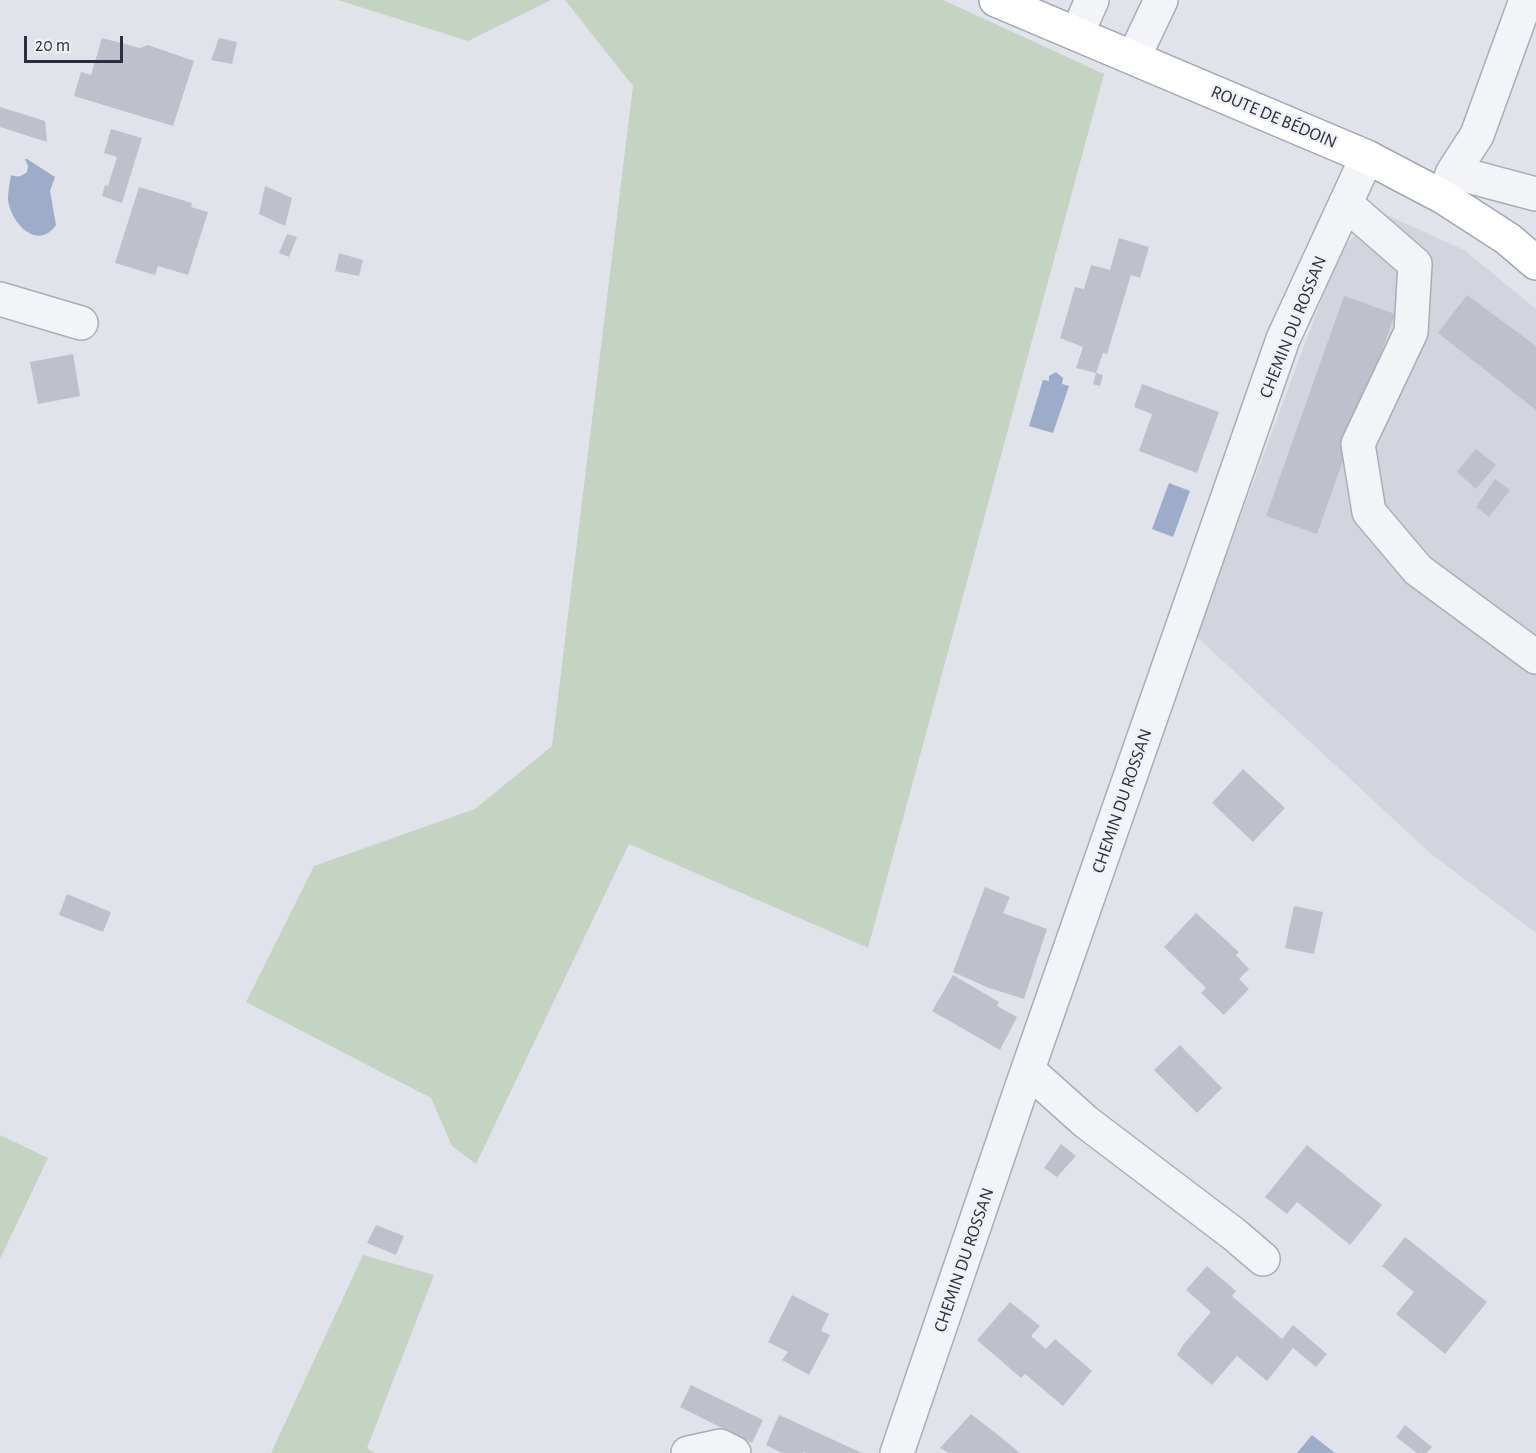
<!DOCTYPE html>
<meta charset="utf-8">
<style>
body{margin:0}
#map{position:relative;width:1536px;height:1453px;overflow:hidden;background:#e0e3e9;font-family:"Alegreya Sans",sans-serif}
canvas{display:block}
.scale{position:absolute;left:24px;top:36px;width:99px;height:27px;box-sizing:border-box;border:3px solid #292f40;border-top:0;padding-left:8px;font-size:18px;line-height:21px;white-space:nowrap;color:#292f40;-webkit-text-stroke:4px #f0f2f7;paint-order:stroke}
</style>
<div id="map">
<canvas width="1536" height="1453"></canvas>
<div class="scale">20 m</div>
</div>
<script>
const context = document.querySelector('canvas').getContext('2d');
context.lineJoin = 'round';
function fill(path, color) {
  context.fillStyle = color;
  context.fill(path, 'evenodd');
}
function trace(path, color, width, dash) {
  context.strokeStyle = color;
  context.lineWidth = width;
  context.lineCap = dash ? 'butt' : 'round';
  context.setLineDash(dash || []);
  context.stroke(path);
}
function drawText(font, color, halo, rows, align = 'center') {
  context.font = font + ' "Alegreya Sans",sans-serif';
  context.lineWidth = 5;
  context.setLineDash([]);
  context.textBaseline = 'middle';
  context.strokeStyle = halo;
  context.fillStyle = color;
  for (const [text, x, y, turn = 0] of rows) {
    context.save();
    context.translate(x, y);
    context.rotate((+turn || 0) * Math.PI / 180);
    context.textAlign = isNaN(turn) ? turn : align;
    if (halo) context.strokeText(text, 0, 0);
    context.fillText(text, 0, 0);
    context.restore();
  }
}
const built = new Path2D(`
 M1374,209L1464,250L1536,309V933L1430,853L1196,636L1337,258Z`);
const green = new Path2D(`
 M338,0H551L468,41Z
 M565,0H943L1104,74L868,948L629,844L476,1164L452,1146L431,1098L246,1002L314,866L475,809L552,746L633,86Z
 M0,1135L48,1158L0,1259Z
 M363,1255L434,1275L367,1448L375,1453H271Z`);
const water = new Path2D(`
 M25,159H27L55,177L50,191L56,225C37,252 10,222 8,199C8,191 10,182 11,175C18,178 22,176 27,172L28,166Z
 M1056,372L1063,378L1062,384L1069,386L1053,433L1029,426L1043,380L1049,381V376Z
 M1169,483L1190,491L1173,537L1152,529Z
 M1312,1435L1335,1453H1297Z`);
const building = new Path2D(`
 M102,38L140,48L148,45L194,61L173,126L74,96L81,72L91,75Z
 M219,38L237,42L232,64L211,60Z
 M0,107L45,121L47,142L0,127Z
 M111,129L142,138L122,203L102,196L105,185L108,186L117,157L104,153Z
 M265,186L292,198L285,226L259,214Z
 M139,187L192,203L191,207L208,212L188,275L158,266L155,275L115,263Z
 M287,234L297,237L289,257L279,253Z
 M1119,238L1149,247L1140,278L1131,275L1107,354L1103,353L1096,373L1076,368L1083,347L1060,338L1075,287L1084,289L1091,265L1110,270Z
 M339,253L363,260L359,276L335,271Z
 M1467,295L1536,346V410L1438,333Z
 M1344,296L1395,314L1317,534L1266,516Z
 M73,354L80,396L38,404L30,362Z
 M1096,373L1103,375L1100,386L1093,384Z
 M1142,384L1219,412L1197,473L1139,451L1152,414L1134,407Z
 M1476,449L1496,465L1476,489L1457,472Z
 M1495,479L1510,490L1489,517L1476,507Z
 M1243,769L1285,808L1253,842L1212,803Z
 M985,887L1010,897L1003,913L1047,929L1024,999L989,988L953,972Z
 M67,894L111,912L103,932L59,915Z
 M1294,906L1323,912L1314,954L1285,948Z
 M1196,913L1239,952L1236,955L1249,969L1239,979L1249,989L1224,1015L1201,993L1206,988L1164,947Z
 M953,975L999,1002L997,1006L1017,1017L1000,1050L932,1011Z
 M1180,1045L1222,1088L1197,1113L1154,1070Z
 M1061,1144L1076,1156L1057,1177L1044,1168Z
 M1307,1145L1382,1205L1350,1245L1297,1202L1287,1214L1265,1197Z
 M376,1225L404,1236L396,1255L367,1243Z
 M1405,1237L1487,1302L1445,1354L1396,1314L1414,1292L1382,1266Z
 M1207,1266L1236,1291L1232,1296L1282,1339L1293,1325L1327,1354L1316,1367L1293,1348L1267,1381L1237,1356L1212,1385L1177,1355L1183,1345L1211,1312L1186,1290Z
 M792,1295L829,1314L821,1331L830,1335L809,1375L782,1360L788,1352L768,1342Z
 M1010,1302L1040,1326L1031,1336L1046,1349L1055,1339L1092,1371L1063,1406L1025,1374L1021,1378L977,1340Z
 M691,1385L763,1420L752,1443L680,1407Z
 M971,1414L998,1435L1020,1453H949L940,1448Z
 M779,1415L786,1418L862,1453H807L804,1452L803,1453H782L766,1445Z
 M1405,1425L1432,1447L1426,1453H1417L1396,1437Z`);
const minor = new Path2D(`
 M1077,34L1092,0
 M1134,57L1161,0
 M1453,172L1477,135L1526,0
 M1445,192L1453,172L1536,194
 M1346,204L1415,264L1411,332L1358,444L1369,512L1418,570L1536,657
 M0,299L81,323
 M1028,1070L1086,1122L1235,1235L1263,1259
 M688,1453L720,1446L734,1453
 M897,1453L1020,1092L1283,339L1367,157`);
const major = new Path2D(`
 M996,0L1367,157L1443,197L1508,239L1536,263`);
const streetNames = [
 ["ROUTE DE BÉDOIN",1274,117,23],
 ["CHEMIN DU ROSSAN",1293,327,-68],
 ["CHEMIN DU ROSSAN",1122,801,-71],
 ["CHEMIN DU ROSSAN",964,1260,-71]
];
fill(built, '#d2d5de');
fill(green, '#c4d3c2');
fill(water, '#9cacc9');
fill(building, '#bec1cc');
trace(minor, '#a9adb6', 36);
trace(major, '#a0a6b5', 36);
trace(minor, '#f3f4f7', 33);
trace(major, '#fff', 33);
drawText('18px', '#292f40', '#f0f2f7', streetNames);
</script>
